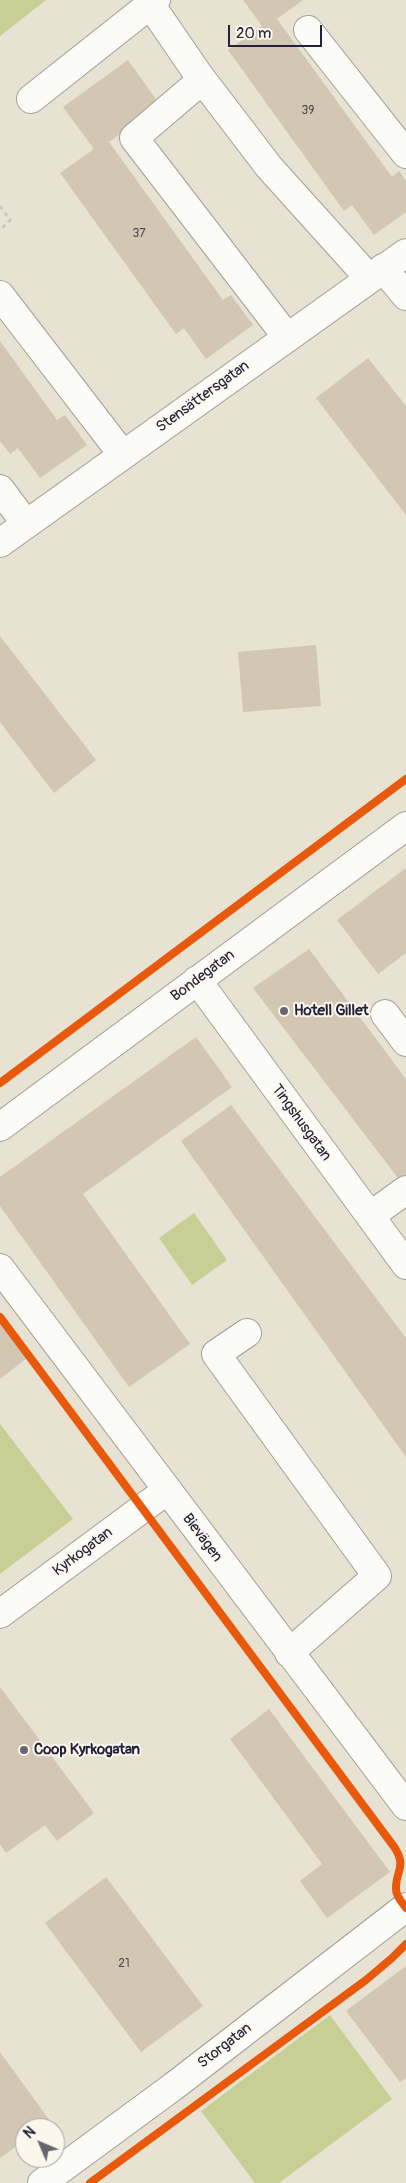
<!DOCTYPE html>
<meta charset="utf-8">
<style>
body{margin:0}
#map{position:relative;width:406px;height:2183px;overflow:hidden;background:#e7e2d2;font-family:Pangolin,sans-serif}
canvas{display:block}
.north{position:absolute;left:15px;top:2118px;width:50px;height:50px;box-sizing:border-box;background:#fbf7ec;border:1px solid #a4a2a5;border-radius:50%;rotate:315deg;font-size:14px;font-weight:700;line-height:20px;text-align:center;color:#22223b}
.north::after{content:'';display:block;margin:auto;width:18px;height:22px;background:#676570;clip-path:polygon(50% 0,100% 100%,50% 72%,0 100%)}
.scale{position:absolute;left:228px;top:25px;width:94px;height:22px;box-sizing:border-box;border:2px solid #22223b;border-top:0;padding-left:6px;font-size:15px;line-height:18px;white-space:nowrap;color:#22223b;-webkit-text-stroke:4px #fbf7ec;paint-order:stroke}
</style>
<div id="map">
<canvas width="406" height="2183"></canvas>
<div class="north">N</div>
<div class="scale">20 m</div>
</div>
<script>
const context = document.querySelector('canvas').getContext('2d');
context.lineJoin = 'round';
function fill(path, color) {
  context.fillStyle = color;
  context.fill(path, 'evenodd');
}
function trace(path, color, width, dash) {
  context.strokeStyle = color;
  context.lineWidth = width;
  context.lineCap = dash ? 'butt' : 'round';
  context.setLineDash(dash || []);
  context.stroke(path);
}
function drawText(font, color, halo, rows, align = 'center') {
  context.font = font + ' Pangolin,sans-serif';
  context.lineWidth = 4;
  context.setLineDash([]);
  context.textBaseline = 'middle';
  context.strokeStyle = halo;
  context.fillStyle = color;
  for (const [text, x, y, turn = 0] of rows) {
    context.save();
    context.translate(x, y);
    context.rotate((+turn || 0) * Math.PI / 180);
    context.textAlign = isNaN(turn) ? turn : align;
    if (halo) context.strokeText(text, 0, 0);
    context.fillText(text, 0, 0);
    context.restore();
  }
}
const green = new Path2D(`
 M0,0H46L0,36Z
 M194,1213L227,1260L192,1285L159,1238Z
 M0,1424L73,1519L0,1574Z
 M330,2015L392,2099L279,2183H255L201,2111Z`);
const building = new Path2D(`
 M243,0H303L277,19L392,177L399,171L406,181V212L374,235L352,205L344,211L228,50L262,26Z
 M128,60L160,105L109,142L223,300L231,295L253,325L206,359L184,328L176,334L60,173L94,149L63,107Z
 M0,341L57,420L65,415L87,445L40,478L18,448L10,454L0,441Z
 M368,358L406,406V515L316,398Z
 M0,636L96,760L54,793L0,722Z
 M316,645L321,706L243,712L238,652Z
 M406,868V953L378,974L337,920Z
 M309,949L406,1079V1178L401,1182L253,988Z
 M196,1037L232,1087L83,1194L190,1344L129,1387L0,1206V1177Z
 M231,1105L406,1338V1457L181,1141Z
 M0,1323L27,1358L0,1379Z
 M0,1687L94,1813L57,1841L45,1825L6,1853L0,1844Z
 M269,1709L390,1872L327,1918L300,1881L322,1864L230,1739Z
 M106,1877L203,2006L141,2052L45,1923Z
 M406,1966V2078L400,2082L346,2011Z
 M0,2052L50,2121L41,2128H25V2140L0,2158Z`);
const path = new Path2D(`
 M0,206L10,220L0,230`);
const minor = new Path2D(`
 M150,4L198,74L269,167L369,278
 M308,30L406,154
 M202,80L134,138L287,337
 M31,99L156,0
 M383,268L406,296
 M0,295L123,455
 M0,489L26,524
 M0,543L406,253
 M197,980L406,1265
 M385,1014L406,1042
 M0,1127L406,826
 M370,1216L406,1190
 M0,1268L406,1806
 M247,1333L216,1354L377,1576L289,1653
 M0,1614L166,1491
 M42,2183L174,2086L406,1907`);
const cycleway = new Path2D(`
 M0,1083L406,779
 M0,1317L395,1848C406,1867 397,1869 396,1886C395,1895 401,1901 406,1908
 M90,2183L366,1980L392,1958L406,1944`);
const markers = [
 [284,1011,5,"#676570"],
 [24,1750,5,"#676570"]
];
const numberNames = [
 ["39",308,111],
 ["37",139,234],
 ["21",124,1964]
];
const streetNames = [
 ["Stensättersgatan",203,397,-36],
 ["Bondegatan",203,976,-37],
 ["Tingshusgatan",301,1123,54],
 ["Bievägen",202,1538,53],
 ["Kyrkogatan",83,1552,-37],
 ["Storgatan",225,2046,-38]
];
const poiNames = [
 ["Hotell Gillet",294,1011],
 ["Coop Kyrkogatan",34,1750]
];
fill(green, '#c8cf95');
fill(building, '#d3c6b3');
trace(minor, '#a29f99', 30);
trace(path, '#c8c8c6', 3, [4, 4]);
trace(minor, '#fbfbf8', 28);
trace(cycleway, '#e8590c', 8);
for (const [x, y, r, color] of markers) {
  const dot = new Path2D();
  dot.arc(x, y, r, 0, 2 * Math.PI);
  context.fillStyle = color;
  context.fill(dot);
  trace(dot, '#fbf7ec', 2);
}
drawText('12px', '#4e4b59', null, numberNames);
drawText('15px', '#22223b', '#fbf7ec', streetNames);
drawText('bold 15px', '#22223b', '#fbf7ec', poiNames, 'left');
</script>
